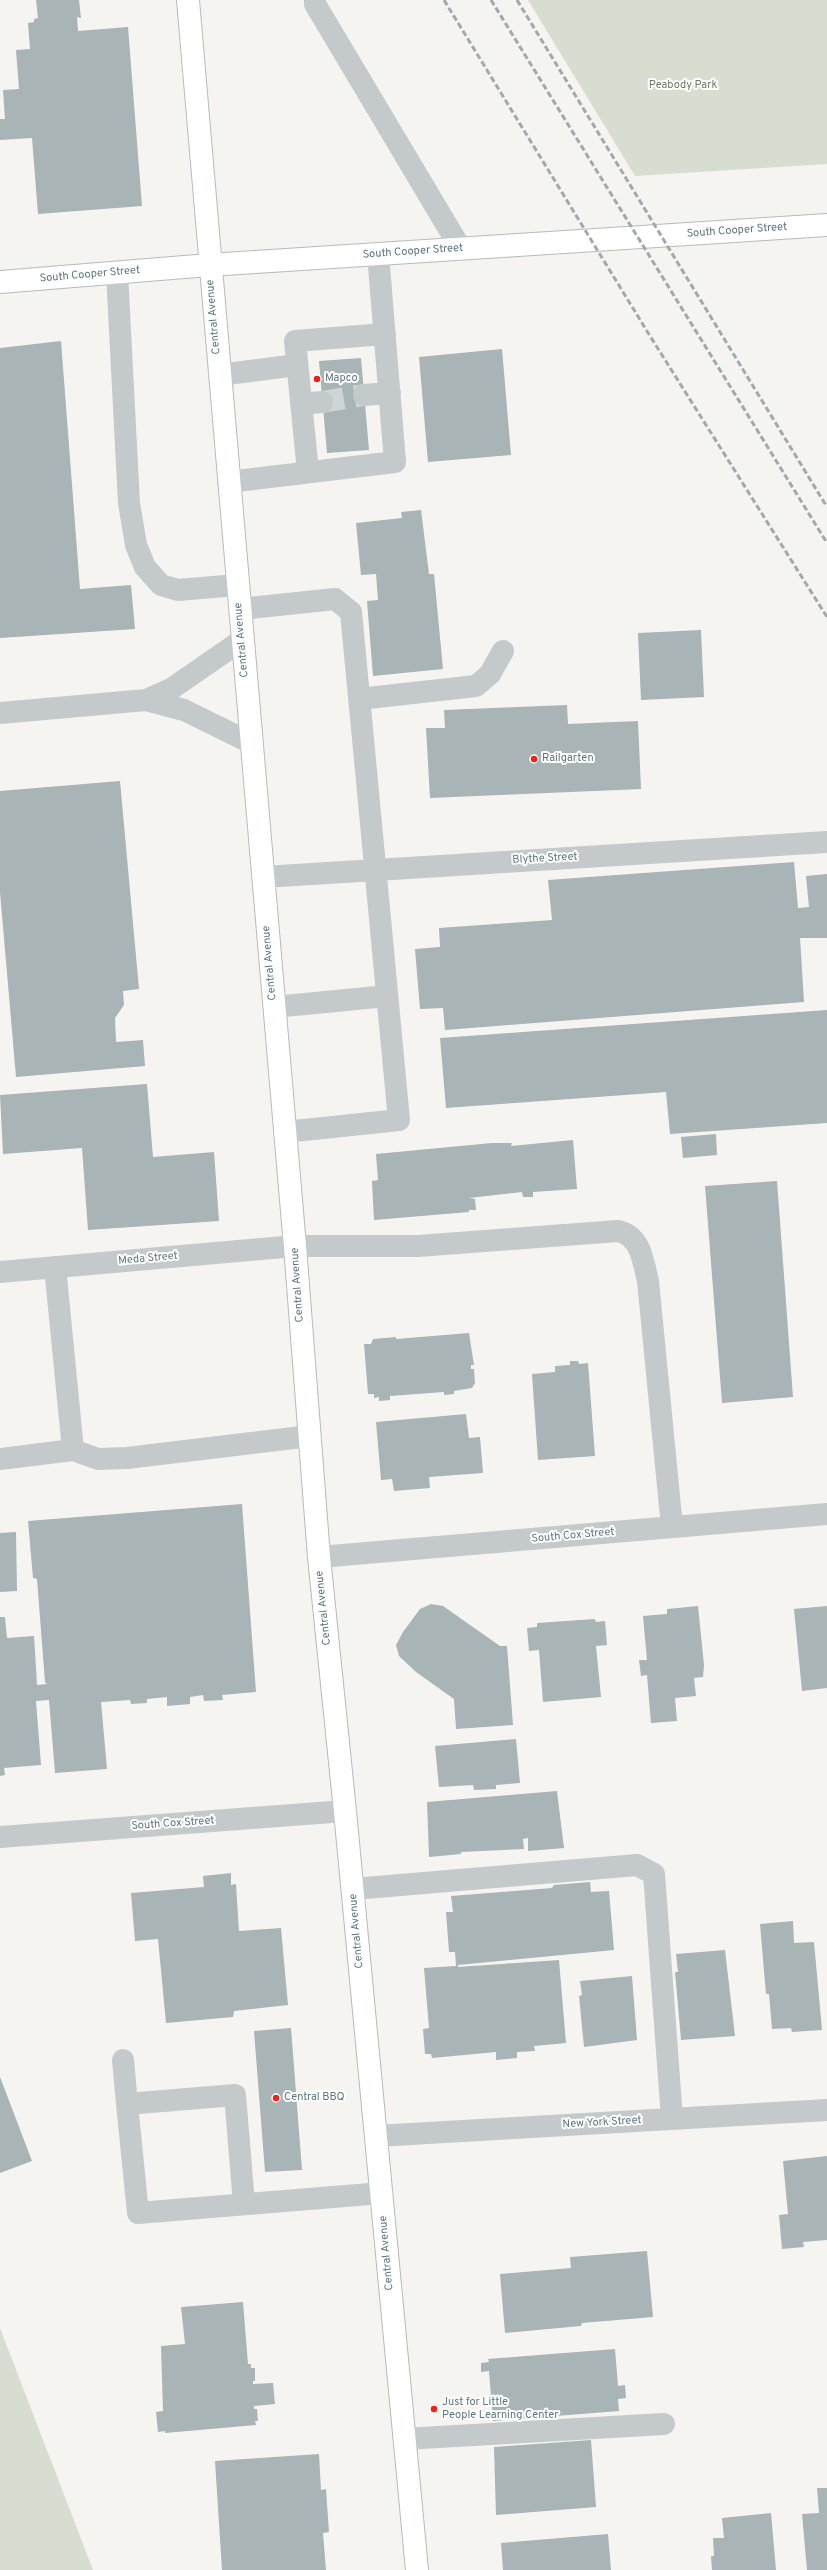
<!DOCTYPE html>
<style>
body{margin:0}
canvas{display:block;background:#f5f4f1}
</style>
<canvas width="827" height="2570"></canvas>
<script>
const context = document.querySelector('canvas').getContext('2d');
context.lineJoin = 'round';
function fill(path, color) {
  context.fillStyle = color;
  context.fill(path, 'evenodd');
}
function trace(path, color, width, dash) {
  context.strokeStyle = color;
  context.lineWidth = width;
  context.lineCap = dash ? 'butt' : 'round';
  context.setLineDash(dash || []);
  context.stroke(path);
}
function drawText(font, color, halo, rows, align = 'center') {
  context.font = font + ' Overpass,sans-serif';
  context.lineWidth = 4;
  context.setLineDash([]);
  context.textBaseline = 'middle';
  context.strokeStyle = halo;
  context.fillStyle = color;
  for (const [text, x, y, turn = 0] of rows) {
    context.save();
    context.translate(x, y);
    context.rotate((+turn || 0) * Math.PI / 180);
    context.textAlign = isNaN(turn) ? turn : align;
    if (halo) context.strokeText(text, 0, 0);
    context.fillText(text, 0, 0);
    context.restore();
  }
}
const green = new Path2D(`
 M528,0H827V164L635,176Z
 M0,2328L93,2570H0Z`);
const building = new Path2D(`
 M36,0H79L81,18L77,17L78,31L128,27L142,206L38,214L32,138L0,140V119H5L3,90L19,89L16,50L30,49L28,23L34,22V19L38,18Z
 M61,341L80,589L131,585L135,629L0,638V348Z
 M502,349L511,455L428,462L419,357Z
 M361,358L369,450L327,453L319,361Z
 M421,510L429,574H434L443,669L373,676L367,601L378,600L376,574L361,575L356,523L402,518L401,512Z
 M701,630L704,697L641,700L638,633Z
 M567,705L568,724L638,721L641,789L430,798L426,728H445L444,710Z
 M120,781L139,989L123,991L124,1005L115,1018L116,1042L143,1040L145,1066L16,1077L0,892V791Z
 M794,862L798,908L809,907L806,876L827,874V938H800L804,1002L445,1030L443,1008L420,1009L415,949L440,947L439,928L552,920L548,880Z
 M827,1010V1123L670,1134L666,1092L446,1108L440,1038Z
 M147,1084L153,1157L214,1152L219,1221L88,1230L82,1148L3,1154L0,1095Z
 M716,1134L717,1155L683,1158L681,1137Z
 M573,1140L577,1189L533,1192V1197H523L522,1192L469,1198L475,1199L476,1210H469V1212L374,1220L372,1181L378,1180L376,1154L492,1143H512L511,1146Z
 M777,1181L793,1397L722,1403L705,1186Z
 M469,1333L474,1365H471V1369H474L475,1383L472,1388L454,1391V1394L444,1395V1392L390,1396V1400L379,1401V1397L374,1398V1394H368L364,1344H371L373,1339L396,1337V1339Z
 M570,1361H578L579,1364L588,1363L595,1456L538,1460L532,1374L555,1372V1366L570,1365Z
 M466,1414L469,1438L480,1437L483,1473L429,1477L430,1488L394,1491L392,1479L381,1480L376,1422Z
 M242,1504L256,1692L222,1695L223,1700L204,1701L203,1695L190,1697V1704L167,1706V1697L147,1699V1703L131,1704L130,1700L101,1702L107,1769L55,1773L49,1700L36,1701L41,1765L4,1768L5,1775L0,1776V1617H5L7,1638L34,1636L37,1685L47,1684L45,1682L37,1579L33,1578L28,1521Z
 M16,1532L17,1591L0,1592V1533Z
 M431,1604L443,1606L500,1646H507L513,1725L456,1729L454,1699L416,1672L399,1656L396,1645L403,1632L420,1609Z
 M698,1606L704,1665L703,1677L694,1678L696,1696L675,1698L677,1721L651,1723L647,1675L641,1676L639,1660H647L643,1616L667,1614V1609Z
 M827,1606V1688L802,1691L794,1609Z
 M595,1619L596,1622L605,1621L607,1645L596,1646L601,1697L543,1702L539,1650L529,1651L527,1628L537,1627V1623Z
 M516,1739L520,1783L496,1785V1789L474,1790L473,1785L439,1787L435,1746Z
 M557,1791L564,1848L528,1851V1838L523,1839L524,1849L461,1852V1854L429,1857L427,1802Z
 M231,1873V1885L236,1884L239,1931L281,1928L288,2005L234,2011L233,2017L166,2023L158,1939L135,1941L131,1893L204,1887L203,1876Z
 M590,1882L591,1892L609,1891L614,1950L458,1965V1967L559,1960L566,2043L534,2046L535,2051L517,2052V2058L496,2060V2052L432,2058L431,2054H425L423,2029L429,2028L424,1968L456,1966L455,1952H449L446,1912H453L451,1896L552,1888L554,1885Z
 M793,1921L794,1943L814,1942L822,2030L792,2032L791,2028L772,2029L769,1994H766L760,1924Z
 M725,1950L735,2036L681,2040L675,1972H678L676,1954Z
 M632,1976L637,2040L584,2047L579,1996L582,1995L580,1981Z
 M291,2028L302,2170L265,2172L254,2031Z
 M0,2077L32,2161L0,2173Z
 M827,2156V2240L803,2242L804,2247L782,2249L779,2215L788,2214L783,2161Z
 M647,2251L653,2317L582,2323L581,2326L505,2333L500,2274L571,2268L570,2257Z
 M243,2302L248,2364H251V2368H255V2381H253V2384L273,2383L275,2404L254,2406V2409H257L258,2421H255L256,2425L165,2433V2431L158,2432L156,2412L163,2411L161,2346L185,2344L181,2307Z
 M615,2349L618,2386L625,2385L626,2398L618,2399L619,2411L493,2421L489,2371L481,2372V2363L489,2362L488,2359Z
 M591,2440L596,2507L496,2515L494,2447Z
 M319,2454L321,2490L326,2489L329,2532L323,2533L326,2570H222L215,2461Z
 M817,2488H827V2570H807L802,2514L819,2513Z
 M771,2513L776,2570H712L711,2556H714L713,2538H724L722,2518Z
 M608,2534L611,2570H503L501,2543Z`);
const minorTunnel = new Path2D(`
 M322,402L364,395`);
const minor = new Path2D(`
 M315,0V4L461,249
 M117,273L129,503L136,545L145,567L161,585L178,590L237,585
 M219,375L297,365
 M364,395L390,393
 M301,404L322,402
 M308,472L295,341L385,334
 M228,482L395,462L378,254
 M240,609L335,599L351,612L399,1120L285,1132
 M359,699L476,686L490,674L503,651
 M146,700L184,710L251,743
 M0,713L146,700L171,689L242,640
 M263,877L827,842
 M274,1007L387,996
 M0,1272L295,1246H418L618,1231C641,1236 643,1261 648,1281L672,1527
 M73,1450L98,1459L127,1458L310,1436
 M0,1459L73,1450L55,1267
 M319,1557L827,1514
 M0,1837L345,1811
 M353,1889L637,1865L654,1874L672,2119
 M123,2060L127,2104
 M376,2136L827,2110
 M244,2204L235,2095L127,2104L138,2213L382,2193
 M404,2439L664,2424`);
const major = new Path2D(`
 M188,0L295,1246L319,1557L345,1811L417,2570
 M0,282L209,265L827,225`);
const rail = new Path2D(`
 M444,0L650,336L827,617
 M491,0L827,543
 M517,0L827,507`);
const markers = [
 [317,379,4,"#f12115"],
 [534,759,4,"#f12115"],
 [276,2098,4,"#f12115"],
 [434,2409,4,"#f12115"]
];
const parkNames = [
 ["Peabody Park",683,86]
];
const streetNames = [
 ["South Cooper Street",737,231,-4],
 ["South Cooper Street",413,252,-4],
 ["South Cooper Street",90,275,-5],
 ["Central Avenue",214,317,-95],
 ["Central Avenue",242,640,-95],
 ["Blythe Street",545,859,-3],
 ["Central Avenue",270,963,-95],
 ["Meda Street",148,1259,-5],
 ["Central Avenue",298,1285,-94],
 ["South Cox Street",573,1536,-5],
 ["Central Avenue",324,1608,-96],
 ["South Cox Street",173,1824,-4],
 ["Central Avenue",357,1931,-95],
 ["New York Street",602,2123,-3],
 ["Central Avenue",387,2253,-95]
];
const poiNames = [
 ["Mapco",325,379],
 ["Railgarten",542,759],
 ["Central BBQ",284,2098],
 ["Just for Little",442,2403],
 ["People Learning Center",442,2416]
];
fill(green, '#d8ddd1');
fill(building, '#a8b4b6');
trace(minorTunnel, '#cfd4d4', 22, [22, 11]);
trace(major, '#b5bbbd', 24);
trace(minor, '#c4c9cb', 22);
trace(major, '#fff', 22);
trace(rail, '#a0aaad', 3, [6, 3]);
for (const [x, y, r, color] of markers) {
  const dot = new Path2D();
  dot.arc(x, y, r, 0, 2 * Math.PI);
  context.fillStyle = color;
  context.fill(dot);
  trace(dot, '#fff', 1.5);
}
drawText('11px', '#6b7b61', '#fff', parkNames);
drawText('11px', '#5d767e', '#fff', streetNames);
drawText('11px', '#5d767e', '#fff', poiNames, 'left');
</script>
